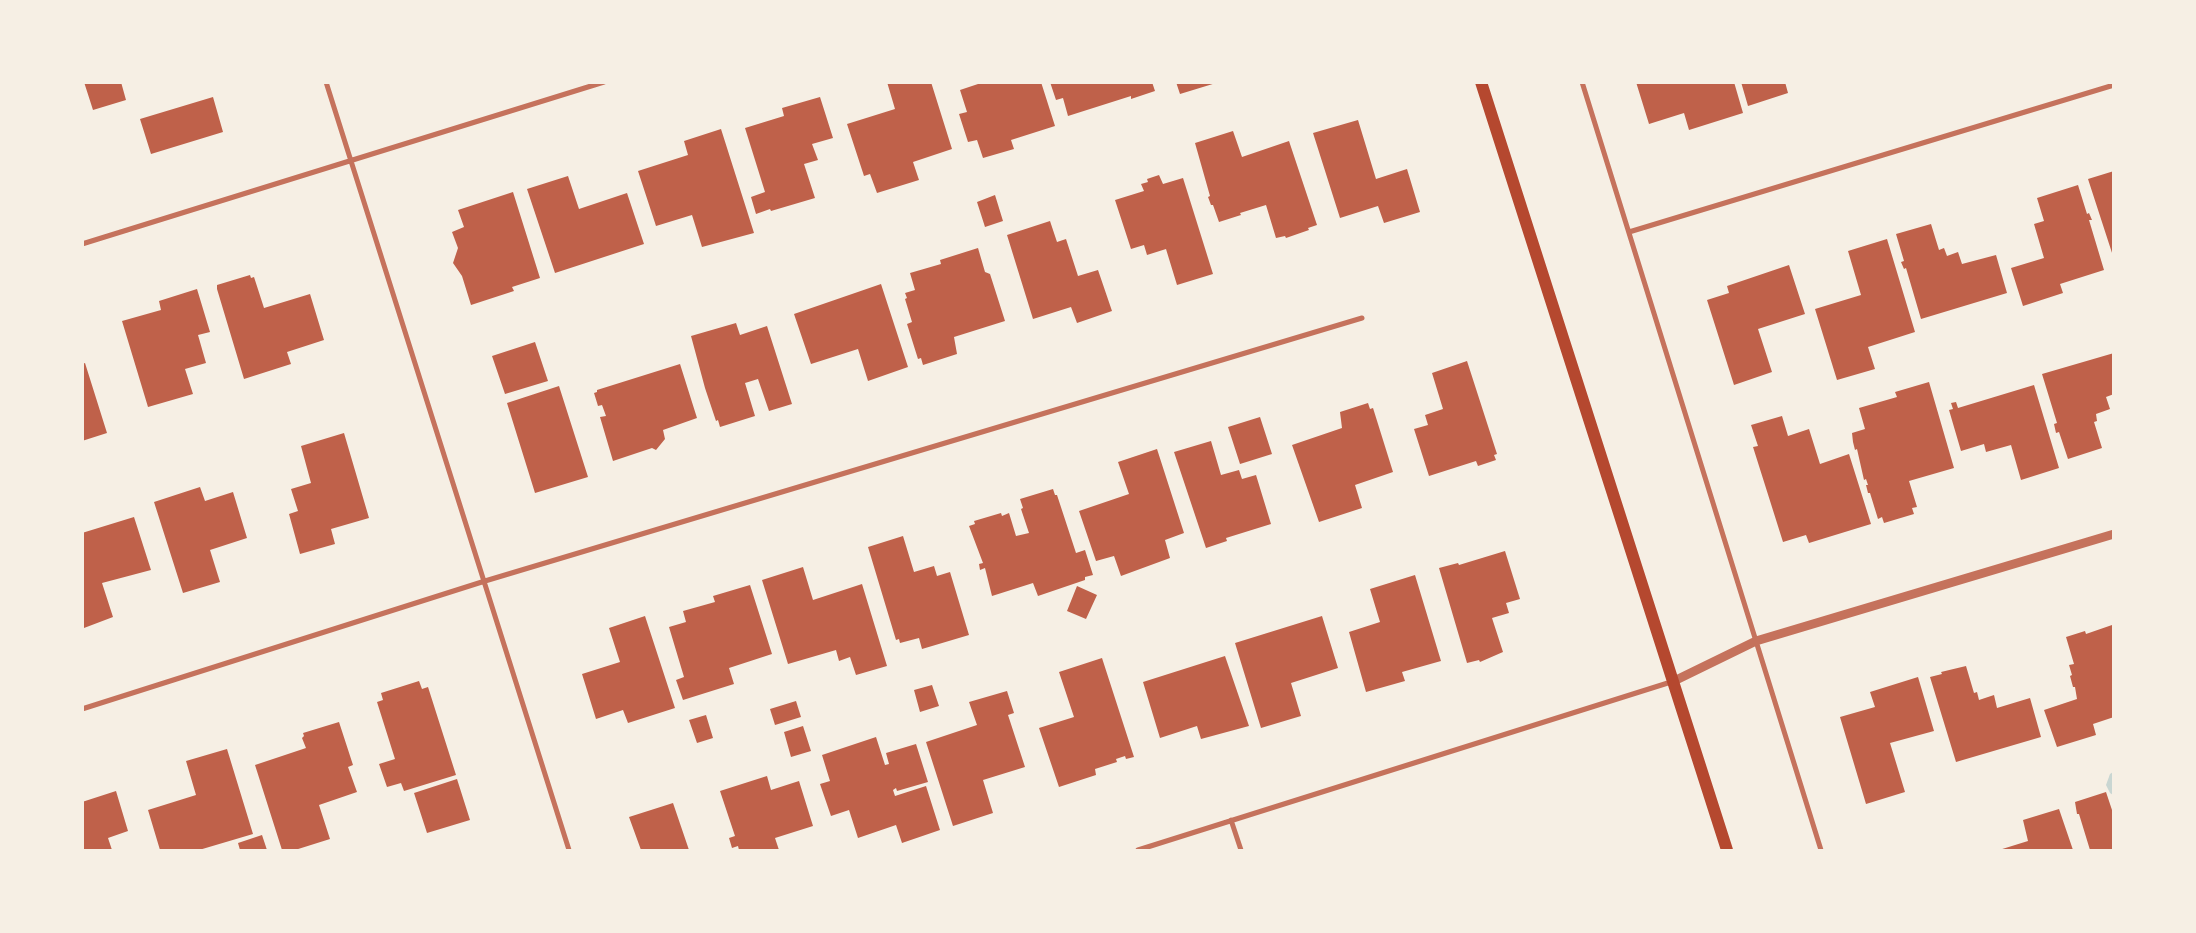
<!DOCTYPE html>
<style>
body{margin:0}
#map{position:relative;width:2196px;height:933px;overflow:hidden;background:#f6efe4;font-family:Figtree,sans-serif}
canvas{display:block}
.frame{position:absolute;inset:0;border:84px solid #f6efe4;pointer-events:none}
</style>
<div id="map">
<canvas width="2196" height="933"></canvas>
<div class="frame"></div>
</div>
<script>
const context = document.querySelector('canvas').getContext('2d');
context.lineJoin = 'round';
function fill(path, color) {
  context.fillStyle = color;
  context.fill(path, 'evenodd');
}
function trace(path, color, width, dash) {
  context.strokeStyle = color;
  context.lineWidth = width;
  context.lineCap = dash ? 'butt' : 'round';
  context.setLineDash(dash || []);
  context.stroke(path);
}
const water = new Path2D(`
 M2113,772H2114L2113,795L2110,793L2106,785L2110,774Z`);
const building = new Path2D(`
 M84,82H121L126,100L93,110Z
 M887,82H931L952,149L913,162L919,180L877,193L870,174L864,176L847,124L895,109Z
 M984,82H1041L1055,126L1011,140L1014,149L983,158L977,140L968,142L959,114L967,112L960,90Z
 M1050,82H1152L1155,91L1131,99V96L1068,116L1063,98L1056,100Z
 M1176,82H1216V83L1180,94Z
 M1636,82H1734L1743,113L1689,130L1684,113L1649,124Z
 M1741,82H1785L1788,93L1748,106Z
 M213,97L223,132L151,154L140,119Z
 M820,97L833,138L812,144L818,160L804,164L815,198L771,211L770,209L756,214L751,197L765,192L745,128L784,116L782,108Z
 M1358,120L1376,179L1407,169L1420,212L1384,223L1378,206L1340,218L1313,133Z
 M721,129L754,233L702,247L692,215L656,226L638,171L688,155L684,141Z
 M1233,131L1242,157L1289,141L1317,225L1308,228L1309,230L1286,238L1285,236L1276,238L1266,205L1240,213L1241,215L1219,222L1213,205H1211L1208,197L1210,196L1195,143Z
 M2114,171V256H2113L2088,179Z
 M1159,175L1163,184L1183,178L1213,274L1177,285L1166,249L1147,255L1144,245L1131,249L1115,200L1144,191L1141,184L1148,182L1147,179Z
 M568,176L579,209L627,193L644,244L555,273L527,189Z
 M2078,185L2087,214L2089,213L2092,220H2089L2104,270L2060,284L2063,293L2023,306L2011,268L2044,258L2034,224L2044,221L2037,198Z
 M513,192L540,278L512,287L514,291L471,305L462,276L453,263L458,248L452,232L464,227L458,210Z
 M995,195L1003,221L985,227L977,202Z
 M1050,221L1057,242L1066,239L1078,276L1098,270L1112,311L1077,323L1071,307L1033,319L1007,235Z
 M1931,224L1939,250L1944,248L1947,256L1958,252L1962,264L1996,255L2007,293L1921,319L1906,268L1904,269L1901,262L1904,261L1896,234Z
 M1887,239L1915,332L1868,347L1875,369L1837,380L1815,309L1861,295L1848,251Z
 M978,248L985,272L990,274L1005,321L954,337L957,354L923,365L921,358L918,359L907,324L912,322L905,299L907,298L905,293L915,290L910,273L941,264L940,260Z
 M1789,265L1805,314L1758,329L1772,372L1734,385L1707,300L1729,293L1727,286Z
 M250,275L251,278L254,277L264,308L310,294L324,340L287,352L291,364L244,379L217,289V285Z
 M881,284L908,367L868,381L858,349L811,364L794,314Z
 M197,289L210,332L198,335L206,363L185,369L193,394L148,407L122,321L161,310L159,301Z
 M736,323L740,335L767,326L792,404L769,411L758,379L745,383L755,416L720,427L718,420L716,421L705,388L691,336Z
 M535,342L548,381L505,394L492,356Z
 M2114,353V394L2106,397L2110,409L2096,414L2097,421L2094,422L2102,448L2068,459L2059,432L2056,433L2054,424L2057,423L2042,374Z
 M1467,361L1497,454L1494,455L1496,460L1478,466L1476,461L1429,476L1414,429L1428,425L1425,415L1443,409L1432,373Z
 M85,363L107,433L82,441V364Z
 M680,364L697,418L663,430L665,439L656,450L652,448L613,461L600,417L606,416L602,405L598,406L594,393L597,392V390Z
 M1929,382L1954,468L1909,481L1917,507L1912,508L1914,514L1884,523L1882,517L1878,519L1870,493H1868L1866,485H1868L1866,479L1864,480L1857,449L1855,450L1853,442L1852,433L1865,429L1859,408L1897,397L1895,392Z
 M2034,385L2059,468L2021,480L2011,445L1986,452L1984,444L1961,451L1949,410L1953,409L1951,403L1956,402L1958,408Z
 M559,386L588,477L535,493L507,403Z
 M1368,403L1370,409L1373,408L1393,472L1355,485L1362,508L1319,522L1292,445L1342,428L1340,412Z
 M1782,416L1788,436L1809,429L1820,464L1849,454L1871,524L1809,543L1806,535L1783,542L1753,447L1758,446L1751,425Z
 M1260,417L1272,454L1240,464L1228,427Z
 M344,433L369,518L331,529L335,544L300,554L289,514L298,511L291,489L311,483L301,446Z
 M1211,441L1221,475L1239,470L1242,479L1256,475L1271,524L1226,538L1227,541L1206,548L1174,452Z
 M1157,449L1184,533L1165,540L1170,558L1121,576L1114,556L1096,561L1079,511L1129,494L1118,462Z
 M200,487L205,501L233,492L247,538L210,550L220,582L183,593L154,502Z
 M1053,489L1055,495H1057L1076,553L1085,550L1093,575L1085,577V580L1038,596L1033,583L992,596L985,568L980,570L979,564L983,563L969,526L975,524L974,521L1001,513L1002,516L1009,513L1016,536L1029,533L1021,509L1023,508L1020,499Z
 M134,517L151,570L102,583L113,617L84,628L82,533Z
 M903,536L914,572L934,566L937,576L950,572L969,635L922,649L919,638L900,643L899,639L896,640L868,547Z
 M1505,551L1520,599L1506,603L1509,613L1492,618L1503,652L1480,662L1479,660L1467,663L1439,568L1458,563L1459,565Z
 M803,567L813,600L862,584L887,666L856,675L850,657L839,661L836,650L788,664L762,580Z
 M1415,575L1441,661L1402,672L1405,681L1366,692L1349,632L1380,622L1370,589Z
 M750,585L772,654L729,668L734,684L683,700L676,680L684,677L669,627L686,622L683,611L715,602L713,596Z
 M1077,586L1097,595L1086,619L1067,611Z
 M645,616L675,708L628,723L623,710L596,719L582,674L620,662L609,628Z
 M1322,616L1338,668L1291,683L1301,716L1261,728L1235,643Z
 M2112,625L2114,717L2093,724L2096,735L2057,747L2044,710L2077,699L2075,687H2073L2070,676L2072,675L2069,665L2074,664L2066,637L2085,631L2086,634Z
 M1225,656L1249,726L1201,739L1197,726L1160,738L1143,682Z
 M1102,658L1134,757L1126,759L1125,756L1116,759L1117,762L1095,769L1096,775L1059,787L1039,728L1074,717L1059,672Z
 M1966,666L1974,693L1977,692L1979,700L1994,695L1997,708L2030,698L2041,737L1956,762L1930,677L1942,674L1941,672Z
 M1918,677L1934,731L1890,743L1905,792L1866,804L1840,717L1875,707L1870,692Z
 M419,681L422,689L428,687L456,775L404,791L401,783L387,787L379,764L395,759L377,702L383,700L381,693Z
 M932,685L939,706L920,712L914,690Z
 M1007,691L1014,713L1008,715L1025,767L983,780L993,813L953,826L926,742L977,725L969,702Z
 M796,701L801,717L775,725L770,709Z
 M706,715L713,738L697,743L689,720Z
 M339,722L353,765L348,767L357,792L319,805L330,839L295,850H282L255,765L306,748L302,738L304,736L303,733Z
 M803,726L811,751L791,757L784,732Z
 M876,737L885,765L889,764L886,753L916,744L928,782L897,791L896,788L893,790L895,796L926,786L940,830L902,843L896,825L858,838L849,810L831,816L820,784L830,781L822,755Z
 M227,749L253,834L199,850H160L148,810L196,795L186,761Z
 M767,776L771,790L799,781L813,826L775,838L779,850H739L738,846L732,848L729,838L735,836L720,791Z
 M457,779L470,820L427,833L414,793Z
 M116,791L128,831L108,838L112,850H82V802Z
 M2106,792L2114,816V850H2090L2079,814H2077L2075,802Z
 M673,803L689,850H641L629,817Z
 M2059,809L2073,850H1999L2028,841L2023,820Z
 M262,835L267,850H240L238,843Z`);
const minor = new Path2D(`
 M326,82L569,850
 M1582,82L1821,850
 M1629,232L2114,85
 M82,244L604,82
 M82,709L485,581L1362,318
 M1231,820L1241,850
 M1138,850L1671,682`);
const tertiary = new Path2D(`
 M1672,682L1756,641L2114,534`);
const primary = new Path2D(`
 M1481,82L1727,850`);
fill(water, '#c9d6d2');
fill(building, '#bf614a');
trace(minor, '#c5725c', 5);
trace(tertiary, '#c5725c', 9);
trace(primary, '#b5482f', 12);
</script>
